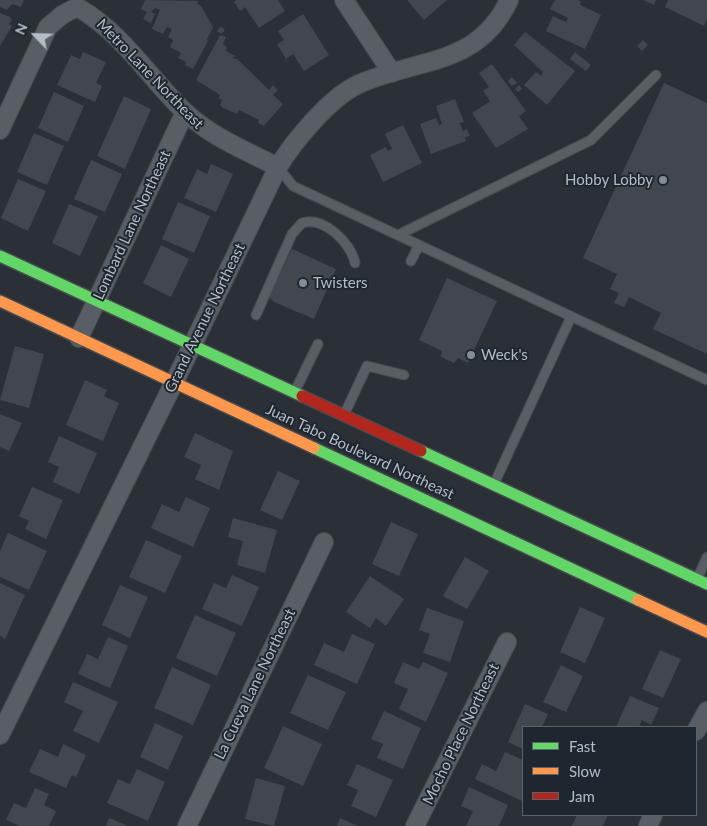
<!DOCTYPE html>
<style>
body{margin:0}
#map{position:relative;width:707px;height:826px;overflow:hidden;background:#2a3036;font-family:Lato,sans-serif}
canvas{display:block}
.legend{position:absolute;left:522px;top:726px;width:175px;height:90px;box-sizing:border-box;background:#1e2730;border:1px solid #5a636c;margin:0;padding:6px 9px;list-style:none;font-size:15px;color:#b4bdc7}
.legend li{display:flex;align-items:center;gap:10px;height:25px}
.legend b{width:25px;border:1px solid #5a636c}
.north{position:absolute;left:10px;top:10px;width:50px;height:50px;-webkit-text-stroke:4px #1e2730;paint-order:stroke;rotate:294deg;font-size:14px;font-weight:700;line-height:20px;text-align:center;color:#b4bdc7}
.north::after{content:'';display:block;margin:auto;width:18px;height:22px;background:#b4bdc7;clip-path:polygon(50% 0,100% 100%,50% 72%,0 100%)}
</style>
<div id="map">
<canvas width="707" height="826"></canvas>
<ul class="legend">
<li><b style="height:6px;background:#63d668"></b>Fast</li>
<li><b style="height:6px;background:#ff974d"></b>Slow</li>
<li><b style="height:6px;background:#b3261e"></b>Jam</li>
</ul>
<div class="north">N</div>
</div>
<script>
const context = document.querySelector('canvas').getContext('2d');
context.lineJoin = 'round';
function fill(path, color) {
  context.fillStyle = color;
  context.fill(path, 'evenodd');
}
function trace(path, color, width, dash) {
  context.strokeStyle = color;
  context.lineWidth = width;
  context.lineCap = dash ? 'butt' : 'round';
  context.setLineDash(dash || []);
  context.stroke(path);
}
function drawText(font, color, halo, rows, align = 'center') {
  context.font = font + ' Lato,sans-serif';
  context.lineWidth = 4;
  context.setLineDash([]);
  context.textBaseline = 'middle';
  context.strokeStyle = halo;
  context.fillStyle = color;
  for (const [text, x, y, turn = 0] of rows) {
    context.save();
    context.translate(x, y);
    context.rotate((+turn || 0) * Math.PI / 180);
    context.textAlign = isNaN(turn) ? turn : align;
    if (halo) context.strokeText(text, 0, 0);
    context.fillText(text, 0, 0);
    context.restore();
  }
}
const building = new Path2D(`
 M0,0H24L21,7L12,4L7,10L0,7Z
 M145,0L198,1L197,4L201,6L213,27L207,40L208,41L193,69L185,65L186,62L178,58L181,53L170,47L173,40L168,37L172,29L167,27L163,34L152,29L160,10L155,8L151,12L155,14L151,23L143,19L147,12L141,9Z
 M237,0H278L285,11L259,28L245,7L240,11L234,2Z
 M407,0H447L424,20Z
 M555,0H578L581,2L580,5L601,15L585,49L546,31L553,16L566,22L568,18L550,9Z
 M643,0H656L654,5Z
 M668,0H707V19L704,26L665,7Z
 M0,13L10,17L12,20L9,24L12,26L0,46Z
 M303,14L329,55L304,71L293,54L286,59L277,44L284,40L278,31Z
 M220,27L225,29L222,34L217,31Z
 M525,32L575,71L547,105L524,85L536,72L541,76L543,72L514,45Z
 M220,35L226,37L223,44L227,48L226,51L235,56L233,58L237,59L269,90L273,85L278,90L273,95L283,104L264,126L258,123L259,120L239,110L237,114L223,108L220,105L222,100L219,98L220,95L196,80Z
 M643,40L648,45L642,51L637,46Z
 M83,52L106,62L96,83L102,86L95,102L57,85L71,55L80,59Z
 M575,52L591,65L586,71L570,59Z
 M492,64L526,111L519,116L528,129L496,148L472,113L490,101L483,91L489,87L479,73Z
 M512,77L517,83L512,86L508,81Z
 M664,83L707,103V354L653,329L661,313L629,297L624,307L614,303L619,293L610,289L617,274L583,258Z
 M519,85L522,89L518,92L515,89Z
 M54,92L84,106L68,142L38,128Z
 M124,96L151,109L125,169L97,156Z
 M455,99L464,122L460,123L463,131L467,129L470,136L465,137L466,141L431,154L420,124L436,118L439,125L442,124L436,106Z
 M403,125L422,163L383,182L370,155L386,147L388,151L392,149L385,134Z
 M34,133L64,146L47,185L17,172Z
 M91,160L122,174L105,212L74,199Z
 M211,164L233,174L216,212L184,198L197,169L207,174Z
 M18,179L46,191L28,231L1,218Z
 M178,202L210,216L194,253L162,239Z
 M69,204L98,216L80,256L52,243Z
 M161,245L189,259L171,297L143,283Z
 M292,249L336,269L314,319L274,302L269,297Z
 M447,278L497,301L468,363L458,358L454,363L441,357L442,351L419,340Z
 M15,346L44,354L29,408L0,400Z
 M85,380L107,390L104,396L119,403L103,441L66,425Z
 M0,414L22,423L9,451L0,447Z
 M195,433L233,451L219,490L195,479L201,465L184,457Z
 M59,436L97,453L79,494L53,482L59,467L48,462Z
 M278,471L300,481L282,520L260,510Z
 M32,487L63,500L46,539L25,529L29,521L19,516Z
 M186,497L210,508L193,547L151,528L162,504L179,512Z
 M233,518L277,530L265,573L237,565L243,541L228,537Z
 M391,522L418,534L399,576L372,564Z
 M8,533L47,551L29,590L0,577V551Z
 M146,540L182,556L165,593L129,577Z
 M465,557L489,571L467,609L443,596Z
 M232,575L259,587L242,626L202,609L214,583L226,588Z
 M370,576L404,599L386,626L376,618L370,628L346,612Z
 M0,583L25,595L5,639L0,636Z
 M120,585L148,597L130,638L102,625Z
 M580,607L605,618L585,663L560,652Z
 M427,608L464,621L450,662L423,653L430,634L419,630Z
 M195,615L236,633L217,676L176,658Z
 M352,634L375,644L357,684L314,665L324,643L344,652Z
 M108,637L128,646L110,688L78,674L87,654L98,659Z
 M660,650L681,659L663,698L642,689Z
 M403,662L419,669L423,662L448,673L426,722L399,709L408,689L394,683Z
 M561,665L583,676L566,712L543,702Z
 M172,667L211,685L193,725L154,708Z
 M308,675L346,692L328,730L290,713Z
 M73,682L118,702L99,743L73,731L83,711L64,702Z
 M630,696L659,708L651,725L642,720L639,727H616Z
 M525,704L548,714L542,727H523V749L508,742Z
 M384,711L421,728L403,769L377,758L383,744L371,739Z
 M155,723L183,736L168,770L140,757Z
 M283,726L322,744L303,786L264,768Z
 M63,744L86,755L76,777L72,775L66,788L29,772L40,749L58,757Z
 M505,752L523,760L522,801L475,779L482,764L496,771Z
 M357,764L393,780L376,817L351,806L358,790L347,785Z
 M137,769L165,782L148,821L107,803L118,779L130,784Z
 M256,778L285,786L274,826L245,819Z
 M469,787L508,805L499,826H466L473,811L461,806Z
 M35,788L49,794L44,805L56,811L49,826H20L6,820L14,803L26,808Z
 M577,815H608L603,826H572Z
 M109,818L128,826H106Z
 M340,818L358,826H337Z`);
const lane = new Path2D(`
 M278,167L293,186L707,380
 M398,235L591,140L656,75
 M411,261L419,245
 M256,315L292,234L302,223C324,216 351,243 355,263
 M295,391L318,344
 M344,415L367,366L404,375
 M494,484L571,317
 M698,577L707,557`);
const street = new Path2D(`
 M344,0L392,73
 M0,130L48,27L62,15L77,7C122,32 149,78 186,113C212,137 246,151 278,167
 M79,338L185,112
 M696,731L707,711
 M0,735L193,344L278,167C294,141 330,97 359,84C417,58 478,67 509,0
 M187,826L324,542
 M415,826L507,642
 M648,826L653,815`);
const fast = new Path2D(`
 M0,256L302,396
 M314,448L638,600
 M421,451L707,584`);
const slow = new Path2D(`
 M0,301L314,448
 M638,600L707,632`);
const jam = new Path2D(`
 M302,396L421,451`);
const markers = [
 [663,180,5,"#848c94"],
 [303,283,5,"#848c94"],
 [471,355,5,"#848c94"]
];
const streetNames = [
 ["Metro Lane Northeast",150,74,46],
 ["Lombard Lane Northeast",132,225,-65],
 ["Grand Avenue Northeast",205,318,-64],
 ["Juan Tabo Boulevard Northeast",360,452,25],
 ["La Cueva Lane Northeast",255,684,-64],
 ["Mocho Place Northeast",461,734,-64]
];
const poiNames = [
 ["Hobby Lobby",653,180,"right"],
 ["Twisters",313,283],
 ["Weck's",481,355]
];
fill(building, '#42474d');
trace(lane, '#484c51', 11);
trace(street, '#484c51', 20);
trace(fast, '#484c51', 14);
trace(slow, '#484c51', 14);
trace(jam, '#484c51', 14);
trace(lane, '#595e64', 9);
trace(street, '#595e64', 18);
trace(fast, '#63d668', 11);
trace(slow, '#ff974d', 11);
trace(jam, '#b3261e', 11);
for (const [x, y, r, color] of markers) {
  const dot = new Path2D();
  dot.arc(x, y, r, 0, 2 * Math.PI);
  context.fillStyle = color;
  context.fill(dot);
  trace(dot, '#1e2730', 2);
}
drawText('15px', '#b4bdc7', '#1e2730', streetNames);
drawText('15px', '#b4bdc7', '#1e2730', poiNames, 'left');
</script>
